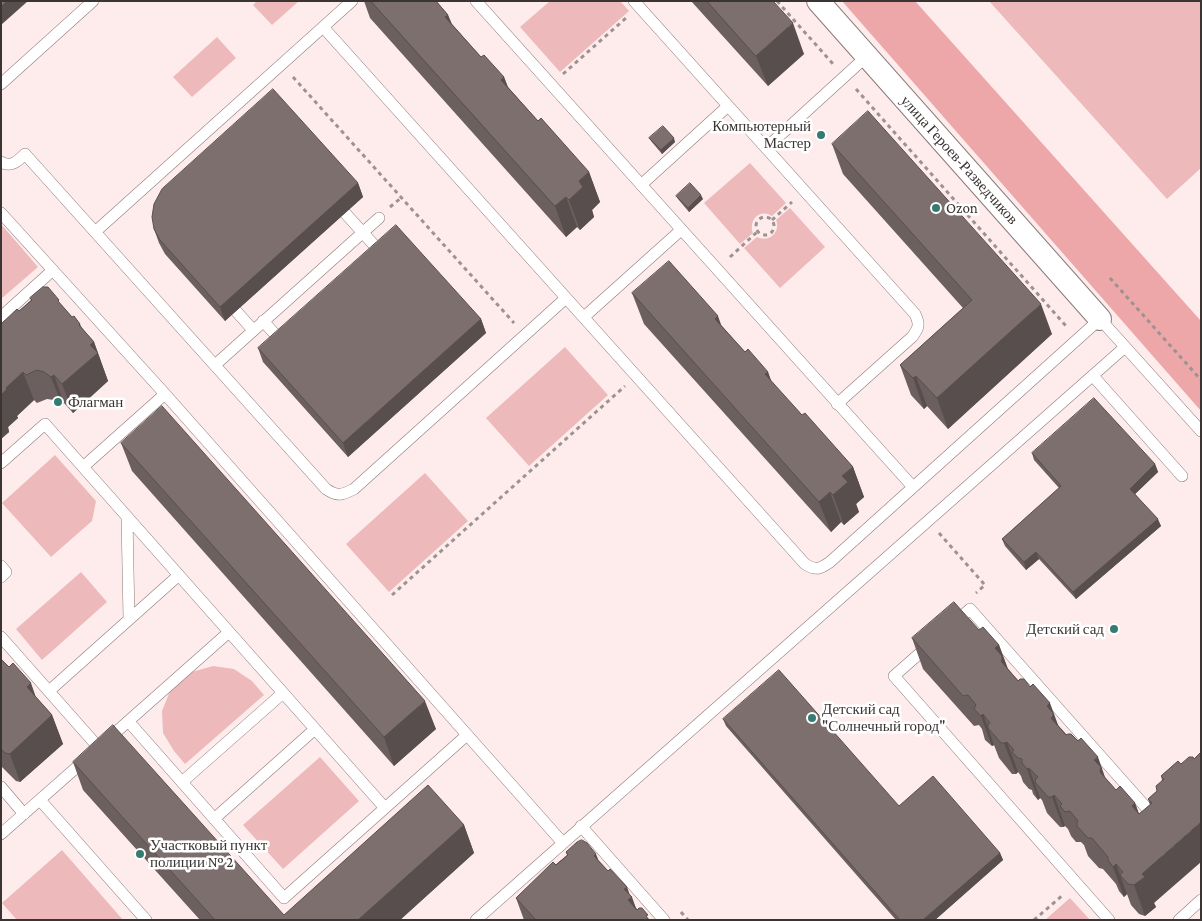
<!DOCTYPE html>
<meta charset="utf-8">
<style>
body{margin:0}
#map{position:relative;width:1202px;height:921px;overflow:hidden;background:#feecec;font-family:"Crimson Pro",serif}
canvas{display:block}
.frame{position:absolute;inset:0;border:2px solid #3a3433;pointer-events:none}
</style>
<div id="map">
<canvas width="1202" height="921"></canvas>
<div class="frame"></div>
</div>
<script>
const context = document.querySelector('canvas').getContext('2d');
context.lineJoin = 'round';
function fill(path, color) {
  context.fillStyle = color;
  context.fill(path, 'evenodd');
}
function trace(path, color, width, dash) {
  context.strokeStyle = color;
  context.lineWidth = width;
  context.lineCap = dash ? 'butt' : 'round';
  context.setLineDash(dash || []);
  context.stroke(path);
}
function drawText(font, color, halo, rows, align = 'center') {
  context.font = font + ' "Crimson Pro",serif';
  context.lineWidth = 5;
  context.setLineDash([]);
  context.textBaseline = 'middle';
  context.strokeStyle = halo;
  context.fillStyle = color;
  for (const [text, x, y, turn = 0] of rows) {
    context.save();
    context.translate(x, y);
    context.rotate((+turn || 0) * Math.PI / 180);
    context.textAlign = isNaN(turn) ? turn : align;
    if (halo) context.strokeText(text, 0, 0);
    context.fillText(text, 0, 0);
    context.restore();
  }
}
const green = new Path2D(`
 M257,1H299L272,25L253,5Z
 M550,1H620L629,11L560,72L520,27Z
 M989,1H1201V168L1167,199Z
 M217,37L236,58L192,97L173,77Z
 M750,163L786,203L772,216C760,208 748,220 753,233L740,244L704,203Z
 M790,208L825,247L780,288L744,248L757,237C769,243 781,232 776,220Z
 M1,224L38,267L1,299Z
 M565,347L608,395L529,466L486,418Z
 M55,455L96,501L92,521L51,557L2,503Z
 M425,473L468,521L389,592L346,544Z
 M81,572L107,602L42,660L16,629Z
 M213,666L234,669L252,681L264,695L185,764L174,751L163,733L162,711L170,691L192,672Z
 M320,757L359,801L283,869L243,825Z
 M62,850L123,920H17L2,903Z
 M1070,898L1090,920H1045Z`);
const forest = new Path2D(`
 M842,1H915L1201,321V411Z`);
const path = new Path2D(`
 M777,1L833,64
 M563,74L626,18
 M293,77L514,323
 M856,89L1066,326
 M390,207L401,198
 M756 226a9 9 0 1 1 18 0a9 9 0 1 1-18 0Z
 M772,220L792,202
 M730,257L757,232
 M1110,278L1201,380
 M939,533L985,585L976,593
 M392,595L625,386
 M681,912L688,920
 M1034,920L1064,894`);
const lane = new Path2D(`
 M476,1L913,487
 M634,1L915,314C920,324 919,328 912,337L837,404
 M323,27L805,564C816,571 820,569 830,562L1100,319L1201,431
 M1,84L93,1
 M766,148L867,56
 M1,162C11,168 18,161 25,154L326,489C338,497 342,495 354,489L566,298
 M641,185L728,106
 M1,213L165,394L563,843
 M345,213L383,255
 M95,232L352,1
 M236,311L253,330
 M1,317L53,270
 M584,317L681,230
 M263,321L284,344
 M215,365L379,218
 M1093,376L1182,476
 M1,463L45,424L385,808
 M83,467L165,394
 M127,517L129,619
 M1,566L6,572L1,577
 M953,624L970,609L1151,813L1157,807
 M1,637L99,748
 M928,646L894,676L1109,920
 M49,691L179,575
 M129,722L284,898L467,735
 M107,740L229,632
 M182,782L283,693
 M1,787L24,814
 M40,800L146,920
 M214,819L315,729
 M581,826L664,920
 M1,834L86,759
 M476,920L1125,347
 M1179,920L1201,900`);
const street = new Path2D(`
 M818,1L1100,319`);
const wall = new Path2D(`
 M364,1H436L448,15L452,24L481,57L504,77L508,87L538,121L589,172L600,202L592,210L594,217L580,230L577,227L566,237L370,18Z
 M691,1H773L804,54L768,86Z
 M649,138L675,142L662,154L651,141Z
 M832,144L1052,334L948,429L927,406L924,409L911,395L900,365L963,308L843,174Z
 M358,183L363,197L225,321L165,254L159,243L154,229Z
 M676,196L703,199L689,212L678,199Z
 M632,293L722,326L745,352L768,372L771,382L802,415L853,467L864,497L856,504L859,512L844,525L841,522L831,532L644,324Z
 M30,298L61,305L72,317L80,324L82,328L94,342L108,381L73,413L64,403L62,405L54,400L47,399L37,403L34,400L17,416L18,418L8,427L9,432L1,439V324L19,311L31,300Z
 M481,319L486,333L348,457L263,362L258,348Z
 M121,443L436,729L394,766L132,471Z
 M1032,453L1155,464L1158,472L1135,494L1161,526L1076,599L1039,559L1026,570L1005,546L1002,539L1059,488L1034,460Z
 M979,630L999,645L1008,669L1116,790L1135,803L1139,814L1150,805L1148,799L1157,791L1162,780L1161,776L1178,761L1154,903L1156,907L1145,916L1139,914L1131,905L1127,894L1124,897L1119,891L1116,884L1103,869L1099,868L1088,856L1084,845L1081,842H1076L1071,836L1068,829L1065,826L1063,827H1060L1047,813L1042,800L1040,798L1038,800L1033,794L1032,790L1029,789L1023,782L1021,776L1018,772L1016,774H1012L999,758L994,745L992,746L985,740L982,729L979,725L974,726L923,669L912,638Z
 M1,659L52,715L63,744L20,782L16,781L1,766Z
 M723,719L899,806L1000,853L1003,860L935,920H896L726,726Z
 M73,762L284,915L464,825L474,853L400,920H200L83,790Z
 M566,852L599,861L630,895L636,908L650,920H524L516,898L567,855Z`);
const shadedWall = new Path2D(`
 M7,1H28L1,25V7Z
 M448,15L459,45L445,17Z
 M793,23L804,54L768,86L756,56Z
 M504,77L515,107L501,80Z
 M674,138L675,142L662,154L661,150Z
 M589,172L600,202L592,210L594,217L580,230L569,200L579,181Z
 M358,183L363,197L225,321L220,307Z
 M701,195L703,199L689,212L688,208Z
 M566,197L577,227L566,237L555,206Z
 M1041,304L1052,334L948,429L937,398Z
 M718,316L729,347L715,319Z
 M481,319L486,333L348,457L343,443Z
 M94,342L108,381L73,413L62,384L90,345Z
 M23,372L34,400L17,416L18,418L8,427L9,432L1,439V395L6,388Z
 M768,372L779,402L765,374Z
 M54,375L64,403L62,405L51,377Z
 M916,376L927,406L924,409L913,378Z
 M1155,464L1158,472L1133,496L1130,489Z
 M853,467L864,497L856,504L859,512L844,525L833,495L842,476Z
 M830,492L841,522L831,532L819,502Z
 M1158,519L1161,526L1076,599L1073,592Z
 M1036,552L1039,559L1026,570L1024,562Z
 M999,645L1010,675L1013,686L995,648Z
 M31,683L41,712L27,687Z
 M425,701L436,729L394,766L384,737Z
 M1050,703L1061,733L1062,749L1047,706Z
 M983,714L994,745L992,746L981,716Z
 M52,715L63,744L20,782L10,754Z
 M1007,742L1018,772L1016,774L1004,743Z
 M1098,757L1112,797L1111,802L1094,760Z
 M1029,768L1040,798L1038,800L1027,769Z
 M1054,795L1065,826L1063,827L1052,797Z
 M1135,803L1146,833L1132,806Z
 M1201,822V862L1154,903L1156,907L1145,916L1134,885L1142,874Z
 M464,825L474,853L400,920H358Z
 M1000,853L1003,860L935,920H923Z
 M596,854L608,884L594,856Z
 M1116,864L1127,894L1124,897L1113,867Z
 M627,887L631,898L632,897L640,920H636L624,889Z`);
const building = new Path2D(`
 M1,1H7L1,7Z
 M371,1H436L448,15L445,17L481,57L484,55L504,77L501,80L538,121L541,118L589,172L579,181L583,187L569,200L566,197L555,206Z
 M707,1H773L793,23L756,56Z
 M273,89L358,183L220,307L160,240L154,229L152,217L154,204L162,189Z
 M868,111L1041,304L937,398L916,376L913,378L900,365L972,300L832,144Z
 M663,126L674,138L661,150L649,138Z
 M690,183L701,195L688,208L676,196Z
 M396,225L481,319L343,443L258,348Z
 M669,261L718,316L715,319L745,352L748,349L768,372L765,374L802,415L805,413L853,467L842,476L848,482L833,495L830,492L819,502L632,293Z
 M43,287H48L59,300L58,301L72,317L74,316L80,324L79,325L94,342L90,345L98,353L62,384L54,375L51,377L44,372L37,370L26,375L23,372L6,388L7,389L1,395V324L17,309L19,311L32,300L30,298Z
 M1094,398L1155,464L1130,489L1158,519L1073,592L1036,552L1024,562L1002,539L1061,486L1032,453Z
 M162,406L425,701L384,737L121,443Z
 M954,602L979,630L983,627L999,645L995,648L1002,656V660L1001,661L1018,681L1020,679H1024L1030,687L1033,684L1050,703L1047,706L1053,713V716L1051,718L1066,735L1068,734H1071L1078,741L1081,738L1098,757L1094,760L1101,767L1100,772L1116,790L1120,786L1135,803L1132,806L1139,814L1152,803L1148,799L1157,791L1156,786L1164,779L1161,776L1178,761L1181,764L1189,757H1193L1194,759L1201,752V822L1142,874L1145,877L1134,885L1128,884L1120,875L1123,872L1116,864L1113,867L1108,860V857L1092,838H1088L1077,826V822L1078,821L1070,811L1065,812L1060,806L1062,804L1054,795L1052,797H1048L1035,782L1036,778L1038,777L1029,768L1027,769L1022,763V759L1018,758L1012,752L1014,750L1007,742L1004,743H1001L988,728V724L990,723L983,714L981,716L974,709L976,705L968,695L963,696L912,638Z
 M1,659L9,667L13,663L31,683L27,687L52,715L10,754L5,753L1,749Z
 M779,670L899,806L933,776L1000,853L923,920H900L723,719Z
 M113,725L284,915L428,785L464,825L358,920H215L73,762Z
 M582,840L587,843L596,854L594,856L608,871L610,869L627,887L624,889L632,897L628,900L637,910L639,908H642L648,915L646,916L649,920H536L516,898L553,862L556,865L568,855L566,852L577,842Z`);
const markers = [
 [821,135,5,"#357b71"],
 [936,208,5,"#357b71"],
 [58,402,5,"#357b71"],
 [1114,629,5,"#357b71"],
 [812,718,5,"#357b71"],
 [140,854,5,"#357b71"]
];
const poiNames = [
 ["Компьютерный",811,126,"right"],
 ["Мастер",811,143,"right"],
 ["Ozon",946,208],
 ["Флагман",68,402],
 ["Детский сад",1104,629,"right"],
 ["Детский сад",822,709],
 ["\"Солнечный город\"",822,726],
 ["Участковый пункт",150,845],
 ["полиции № 2",150,862]
];
const streetNames = [
 ["улица Героев-Разведчиков",959,160,48]
];
fill(green, '#edb9ba');
fill(forest, '#eda7a8');
trace(lane, '#8a7a7a', 12);
trace(street, '#8a7a7a', 24);
trace(path, '#9d9191', 3, [4, 4]);
trace(lane, '#fff', 11);
trace(street, '#fff', 22);
fill(wall, '#6c5f5f');
fill(shadedWall, '#584e4e');
fill(building, '#7e6f6f');
trace(building, '#584e4e', 1);
for (const [x, y, r, color] of markers) {
  const dot = new Path2D();
  dot.arc(x, y, r, 0, 2 * Math.PI);
  context.fillStyle = color;
  context.fill(dot);
  trace(dot, '#fff', 2);
}
drawText('15px', '#3a3433', '#fff', poiNames, 'left');
drawText('15px', '#3a3433', '#fff', streetNames);
</script>
